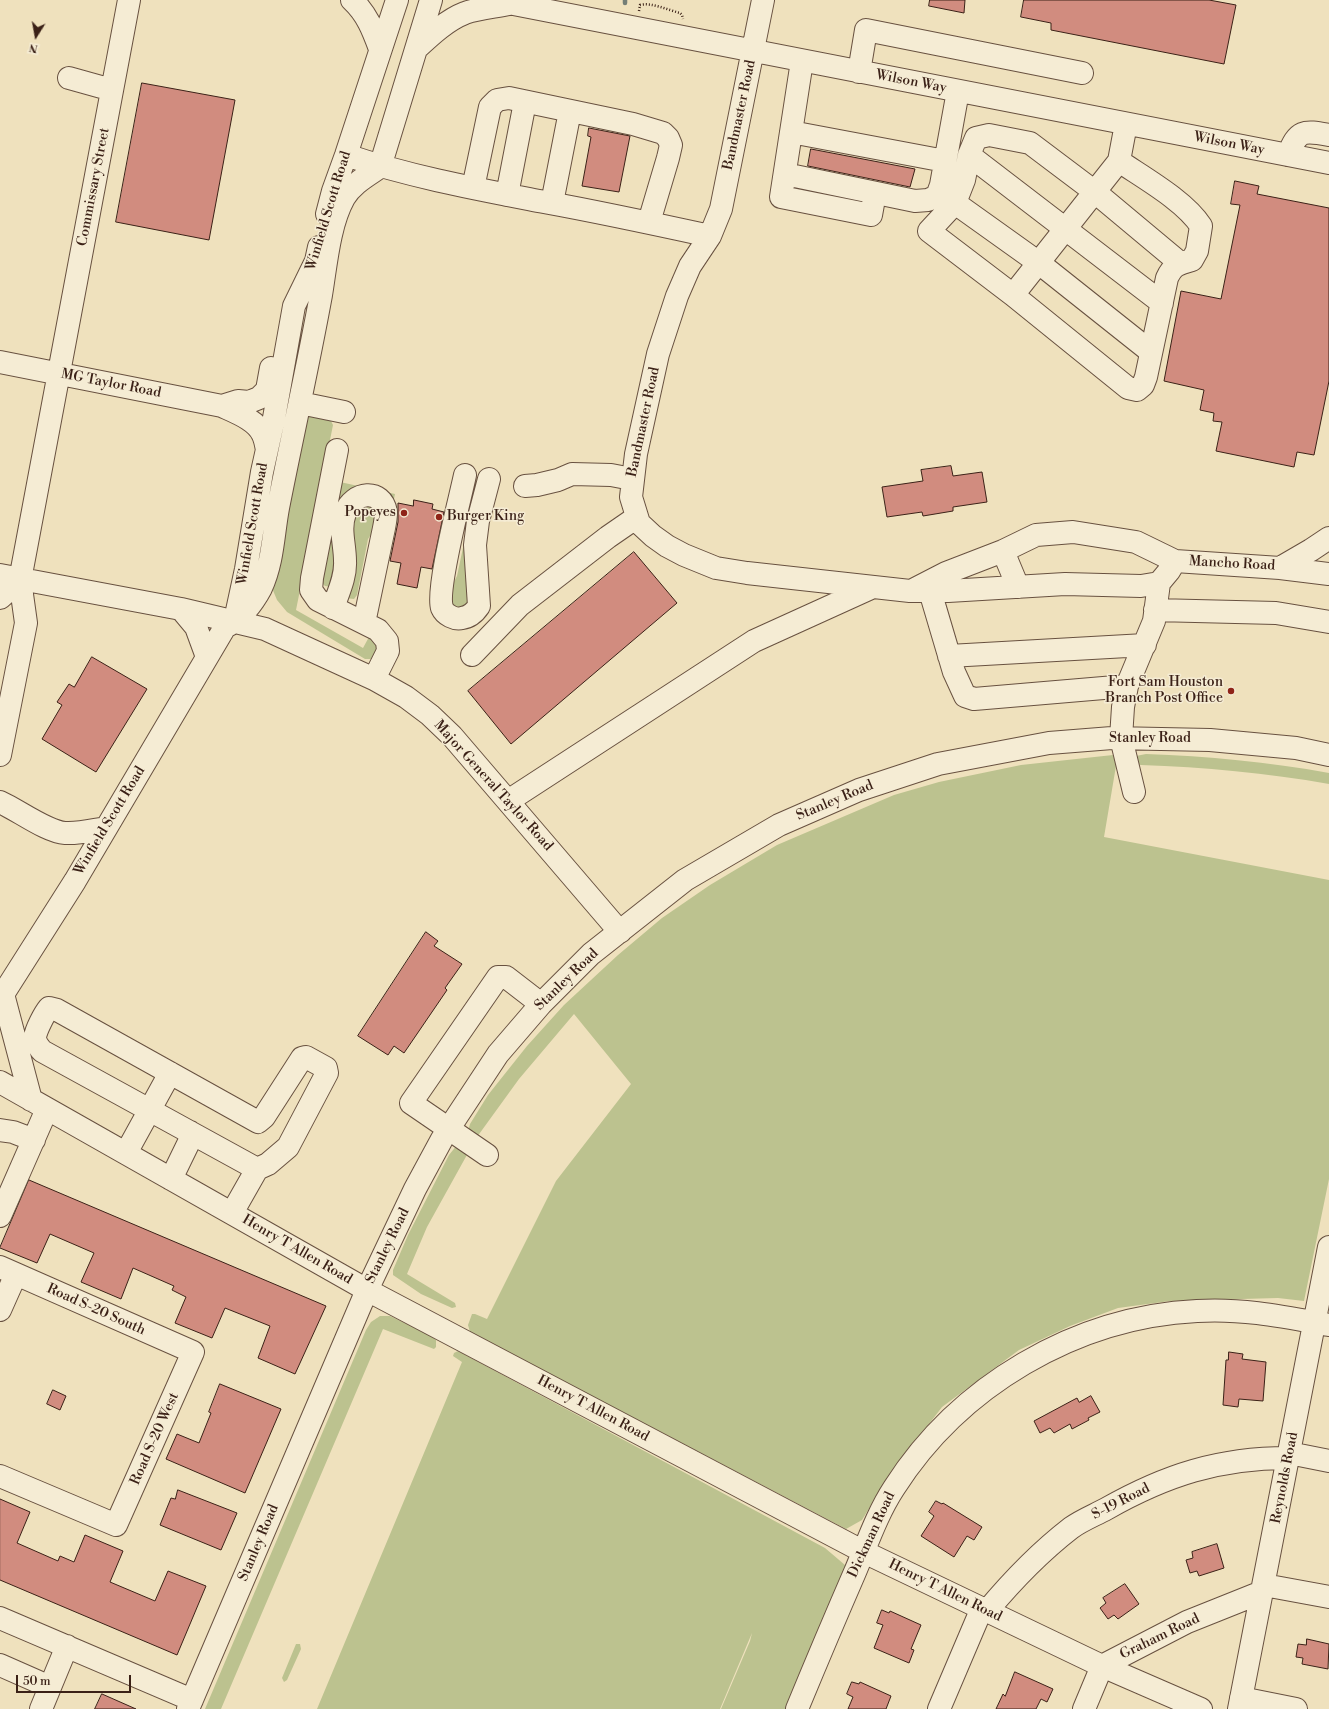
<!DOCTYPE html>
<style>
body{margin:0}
#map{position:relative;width:1329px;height:1709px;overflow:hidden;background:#efe1bd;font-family:"Libre Bodoni",serif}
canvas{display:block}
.north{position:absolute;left:16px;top:16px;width:40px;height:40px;-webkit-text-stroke:3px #f5ecd4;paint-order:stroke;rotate:191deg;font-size:11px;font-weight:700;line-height:16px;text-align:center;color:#3b2117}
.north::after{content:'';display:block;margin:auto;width:14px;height:18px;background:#3b2117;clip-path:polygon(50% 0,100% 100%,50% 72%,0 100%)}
.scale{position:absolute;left:16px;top:1675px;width:115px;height:18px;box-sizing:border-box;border:2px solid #3b2117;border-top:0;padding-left:5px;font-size:12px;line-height:14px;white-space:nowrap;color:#3b2117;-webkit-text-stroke:3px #f5ecd4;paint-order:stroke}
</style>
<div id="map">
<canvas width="1329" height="1709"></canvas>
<div class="north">N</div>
<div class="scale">50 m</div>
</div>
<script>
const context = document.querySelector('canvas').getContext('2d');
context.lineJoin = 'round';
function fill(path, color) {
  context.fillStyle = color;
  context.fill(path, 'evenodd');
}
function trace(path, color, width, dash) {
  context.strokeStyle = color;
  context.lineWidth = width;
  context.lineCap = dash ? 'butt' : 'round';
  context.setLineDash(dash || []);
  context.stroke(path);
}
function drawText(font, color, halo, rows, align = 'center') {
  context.font = font + ' "Libre Bodoni",serif';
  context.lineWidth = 3;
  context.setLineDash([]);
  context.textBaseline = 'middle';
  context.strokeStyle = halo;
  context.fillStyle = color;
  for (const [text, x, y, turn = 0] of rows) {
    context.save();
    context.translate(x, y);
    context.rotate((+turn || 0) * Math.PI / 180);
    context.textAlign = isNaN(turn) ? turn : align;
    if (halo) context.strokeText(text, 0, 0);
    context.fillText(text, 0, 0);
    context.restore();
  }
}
const green = new Path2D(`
 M311,414L330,419L333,425L296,610L363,648L369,637L379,645L371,659H365L287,612L277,600L272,588L304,418Z
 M340,482L395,494L391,514L370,490L339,548L332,587L325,586L322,583Z
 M475,491L472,608L452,610L447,595L457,576Z
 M355,503L377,507L376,527L368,539L357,595L354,599L345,598Z
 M1146,754C1207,756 1269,762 1329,773V784C1267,773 1204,767 1141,765L1136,764V756Z
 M1113,755L1116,766L1104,837L1329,880V1179L1304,1301L1278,1298L1170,1301L1118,1308L1070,1326L1019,1350L942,1407L887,1479L862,1520L846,1529L470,1332L468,1325L472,1314H475L487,1319L556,1181L631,1084L574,1014L519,1079L477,1137L468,1131L470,1124L488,1095L527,1046L564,1005L618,955L662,918L710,885L777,845L894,795L939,782L1021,765Z
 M457,1145L468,1153L427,1227L407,1274L455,1303L456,1307L452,1308L421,1294L393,1275V1270L408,1235L449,1155Z
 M380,1316H390L431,1336L436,1340V1347L434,1349L383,1329L221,1709H205L366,1330L371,1322Z
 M458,1351L825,1548L845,1565V1573L786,1709H721L750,1641L752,1633L720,1709H317L462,1362L453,1356L454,1353Z
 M296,1644H300L301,1649L287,1680L284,1682L282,1678Z`);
const stream = new Path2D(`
 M625,3V0`);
const building = new Path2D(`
 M930,0H965L964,13L929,6Z
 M1024,0H1209L1236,5L1224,64L1051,30V23L1021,17Z
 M142,83L235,100L209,240L116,222Z
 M589,128L630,136L619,192L582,186L591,137L588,136Z
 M811,149L915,169L910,187L808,166Z
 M1235,181L1259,186L1257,194L1329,208V381L1314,455L1297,452L1294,467L1216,451L1222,422L1213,421L1214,413L1200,410L1204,390L1164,381L1181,291L1221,299L1240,205L1231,204Z
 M951,466L953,476L982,472L987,502L953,507V511L923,516L922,512L887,517L882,487L923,481L921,470Z
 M414,500L433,504L432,509L444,512L432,569L421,567L417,588L397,584L401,563L390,561L398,522V503L413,506Z
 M634,552L677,603L511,744L468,691Z
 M92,657L147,689L96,772L42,739L62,705L57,702L69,684L74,687Z
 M426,932L438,941L434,946L462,964L445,988L447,990L404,1053L394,1046L388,1055L358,1036Z
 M29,1180L326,1306L295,1374L258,1358L270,1326L225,1308L212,1338L175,1323L186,1297L172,1290L174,1286L133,1268L121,1299L81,1282L94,1253L50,1234L37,1263L0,1248Z
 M1229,1352L1243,1354L1242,1359L1266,1362L1263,1401L1239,1399L1238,1407L1223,1405L1226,1360H1228Z
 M220,1384L281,1409L245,1493L166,1459L177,1434L199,1443L211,1413L209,1412Z
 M53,1390L66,1396L60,1410L47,1404Z
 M1091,1396L1100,1412L1088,1418L1089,1420L1072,1429L1070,1424L1054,1433L1050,1428L1040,1433L1034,1421L1077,1398L1079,1402Z
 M178,1490L237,1513L221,1550L160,1525L171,1498L175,1499Z
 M0,1499L30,1512L17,1543L58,1561L60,1556L74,1562L85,1535L123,1551L110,1582L155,1601L168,1571L206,1586L177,1655L0,1580Z
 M936,1501L942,1504L943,1503L982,1527L974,1540L967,1536L954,1557L921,1536L934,1516L929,1512Z
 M1217,1544L1224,1568L1199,1576L1197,1571L1190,1573L1186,1560L1193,1558L1192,1552Z
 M1125,1584L1139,1604L1118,1619L1114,1615L1108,1619L1100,1608L1106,1603L1103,1598Z
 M882,1610L889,1613L890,1611L921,1625L911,1649L914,1650L909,1663L874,1648L883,1625L877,1623Z
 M1307,1639L1329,1644L1328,1669L1302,1664L1303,1658L1296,1657L1298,1644L1306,1645Z
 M1015,1672L1053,1689L1047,1702L1041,1699L1036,1709H996L1003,1694L1005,1696Z
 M852,1682L859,1684L860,1682L891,1696L886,1709H848L853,1697L847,1694Z
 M102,1694L136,1709H95Z`);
const path = new Path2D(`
 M639,11L640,5C651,2 668,10 680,13L682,15L683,19`);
const minor = new Path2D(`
 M352,0C367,14 373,30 380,49
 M493,0L1329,163
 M763,0L721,209L710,236L690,266L677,296L658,354L636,454L631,497L639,523L653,536L667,546L684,555L716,568L747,573L910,591H948L1065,584L1141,586L1159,583L1169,571L1175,561
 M417,48C431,35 447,20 465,13C479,8 495,7 509,4
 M802,61L781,197L871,215L875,193
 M859,72L866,30L1082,73
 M69,78L112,90
 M791,132L945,161
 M346,155C411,177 477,189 544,202C599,212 655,224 710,236
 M969,155L1162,303
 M1288,155C1298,130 1303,130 1329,135
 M1119,161C1144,178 1185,201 1201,226L1197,251L1192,260C1178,264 1173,265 1167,278L1146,377L1143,385L1137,390L1128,388L1013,295L1119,161L1126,124
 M380,167L431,0
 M785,174L915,201L928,200L937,196L941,185L958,91
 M473,188L490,107L497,100L509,98L633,124L663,133L668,138L671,145L668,158L649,222
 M507,195L525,102
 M552,203L570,111
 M955,203L1039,263L1151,352
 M327,214L333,191L346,155L397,0
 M1013,295L929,231L955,203L964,180L969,155L976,138L989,135L1030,143L1095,192L1180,263
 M0,362L222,406C235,412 257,420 263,435C265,439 266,445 267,450
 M300,403L344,412
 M222,406L238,401L249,402L259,398L267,390L271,368
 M337,450L312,578L311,590L318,600L378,630L387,641L388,651L374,679
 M465,475C460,499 436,589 442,608C445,615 455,620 462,618C470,617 475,612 479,606L475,545L478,521L489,479
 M525,486L537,485L558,480L572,474L611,475L632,479
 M1003,551L1018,587
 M1280,568L1329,574
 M0,575L181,609L265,629L374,679L406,697L430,715L452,736L620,932
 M20,580L129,0
 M913,590L946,573L1003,551L1036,535L1073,532L1136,542L1175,561L1280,568L1311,550L1329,538
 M930,591L954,672L965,696L974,699L1127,686
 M0,598L20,580L26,623L0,755
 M333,608C338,593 346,577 345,561C345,544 339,529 345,513C353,491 382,488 386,512C386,517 385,523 384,528L364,623
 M181,609L196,627L207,657
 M1155,610L1276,613L1329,622
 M235,620L246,569L262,472L274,418L294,306L316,261L319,247
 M472,655L520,605L608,537L637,517
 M949,656L1145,645
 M1134,792L1121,738L1123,707L1127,686L1154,621L1159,583
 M508,801L754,641L873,587
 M0,802C18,810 47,832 65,833C79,834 93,830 106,828
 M3,994L31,1100
 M0,999L75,881L225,627C240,620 253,603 261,588C273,562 273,535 278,508C292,437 308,366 321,295C326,265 329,225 344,198C352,184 367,176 380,167
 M0,1082L367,1290L864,1552L1102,1666L1201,1709
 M0,1130L13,1132L34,1140
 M126,1153L170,1073
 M487,1155L411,1103L498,977H506L541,1004
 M171,1179L189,1142L190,1132
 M232,1213L257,1169L268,1164L288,1147L327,1073L326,1068L306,1057L302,1058L264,1117L258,1122L57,1010L49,1008C44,1014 36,1030 35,1037C35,1043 39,1047 42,1051L257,1169
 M0,1216L47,1109
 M0,1267L193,1352L116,1525L0,1476
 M0,1310L16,1274
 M1289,1453L1329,1461
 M1264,1585L1329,1597
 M987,1611C1012,1581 1040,1552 1071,1528C1082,1520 1095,1515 1106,1509C1166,1475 1219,1458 1288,1458
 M0,1618L192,1700
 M0,1665L50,1687
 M1241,1698L1296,1709
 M41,1709L67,1646
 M188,1709L367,1290L415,1189L442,1139L498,1054L541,1004L591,954L685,880L779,825L859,790L938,764L1049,743L1112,738L1210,740L1296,748L1329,755
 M797,1709C816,1663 835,1618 855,1572C867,1544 877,1514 894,1488C959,1386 1075,1317 1197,1311C1242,1308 1285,1317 1329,1325
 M939,1709L982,1608
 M1084,1709L1102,1666L1187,1622L1262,1592
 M1239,1709L1329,1247`);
const markers = [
 [404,513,4,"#8f2418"],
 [439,517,4,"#8f2418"],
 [1231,691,4,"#8f2418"]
];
const streetNames = [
 ["Wilson Way",911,82,11],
 ["Bandmaster Road",740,115,-78],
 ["Wilson Way",1229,144,11],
 ["Commissary Street",94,187,-79],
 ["Winfield Scott Road",329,211,-73],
 ["MG Taylor Road",111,384,11],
 ["Bandmaster Road",644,422,-78],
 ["Winfield Scott Road",253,524,-80],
 ["Mancho Road",1232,564,3],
 ["Stanley Road",1150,739],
 ["Major General Taylor Road",493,786,48],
 ["Stanley Road",835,801,-23],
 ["Winfield Scott Road",110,821,-59],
 ["Stanley Road",567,980,-44],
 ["Stanley Road",388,1246,-64],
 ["Henry T Allen Road",297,1250,30],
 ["Road S-20 South",96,1310,24],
 ["Henry T Allen Road",593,1409,28],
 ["Road S-20 West",155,1439,-66],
 ["Reynolds Road",1285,1478,-79],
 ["S-19 Road",1121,1502,-27],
 ["Dickman Road",872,1535,-65],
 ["Stanley Road",259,1543,-67],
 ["Henry T Allen Road",945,1591,26],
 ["Graham Road",1160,1637,-26]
];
const poiNames = [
 ["Popeyes",396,513],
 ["Burger King",447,517,"left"],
 ["Fort Sam Houston",1223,683],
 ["Branch Post Office",1223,699]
];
fill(green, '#bcc28f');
trace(stream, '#747e76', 4.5);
fill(building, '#d18c7f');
trace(building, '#3b2117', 1);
trace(minor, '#685140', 24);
trace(path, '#3b2117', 2.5, [1, 2]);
trace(minor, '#f5ecd4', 22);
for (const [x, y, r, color] of markers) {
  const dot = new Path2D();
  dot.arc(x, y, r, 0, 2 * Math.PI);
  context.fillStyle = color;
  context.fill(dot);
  trace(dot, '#f5ecd4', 1.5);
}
drawText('14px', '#3b2117', '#f5ecd4', streetNames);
drawText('14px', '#3b2117', '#f5ecd4', poiNames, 'right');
</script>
